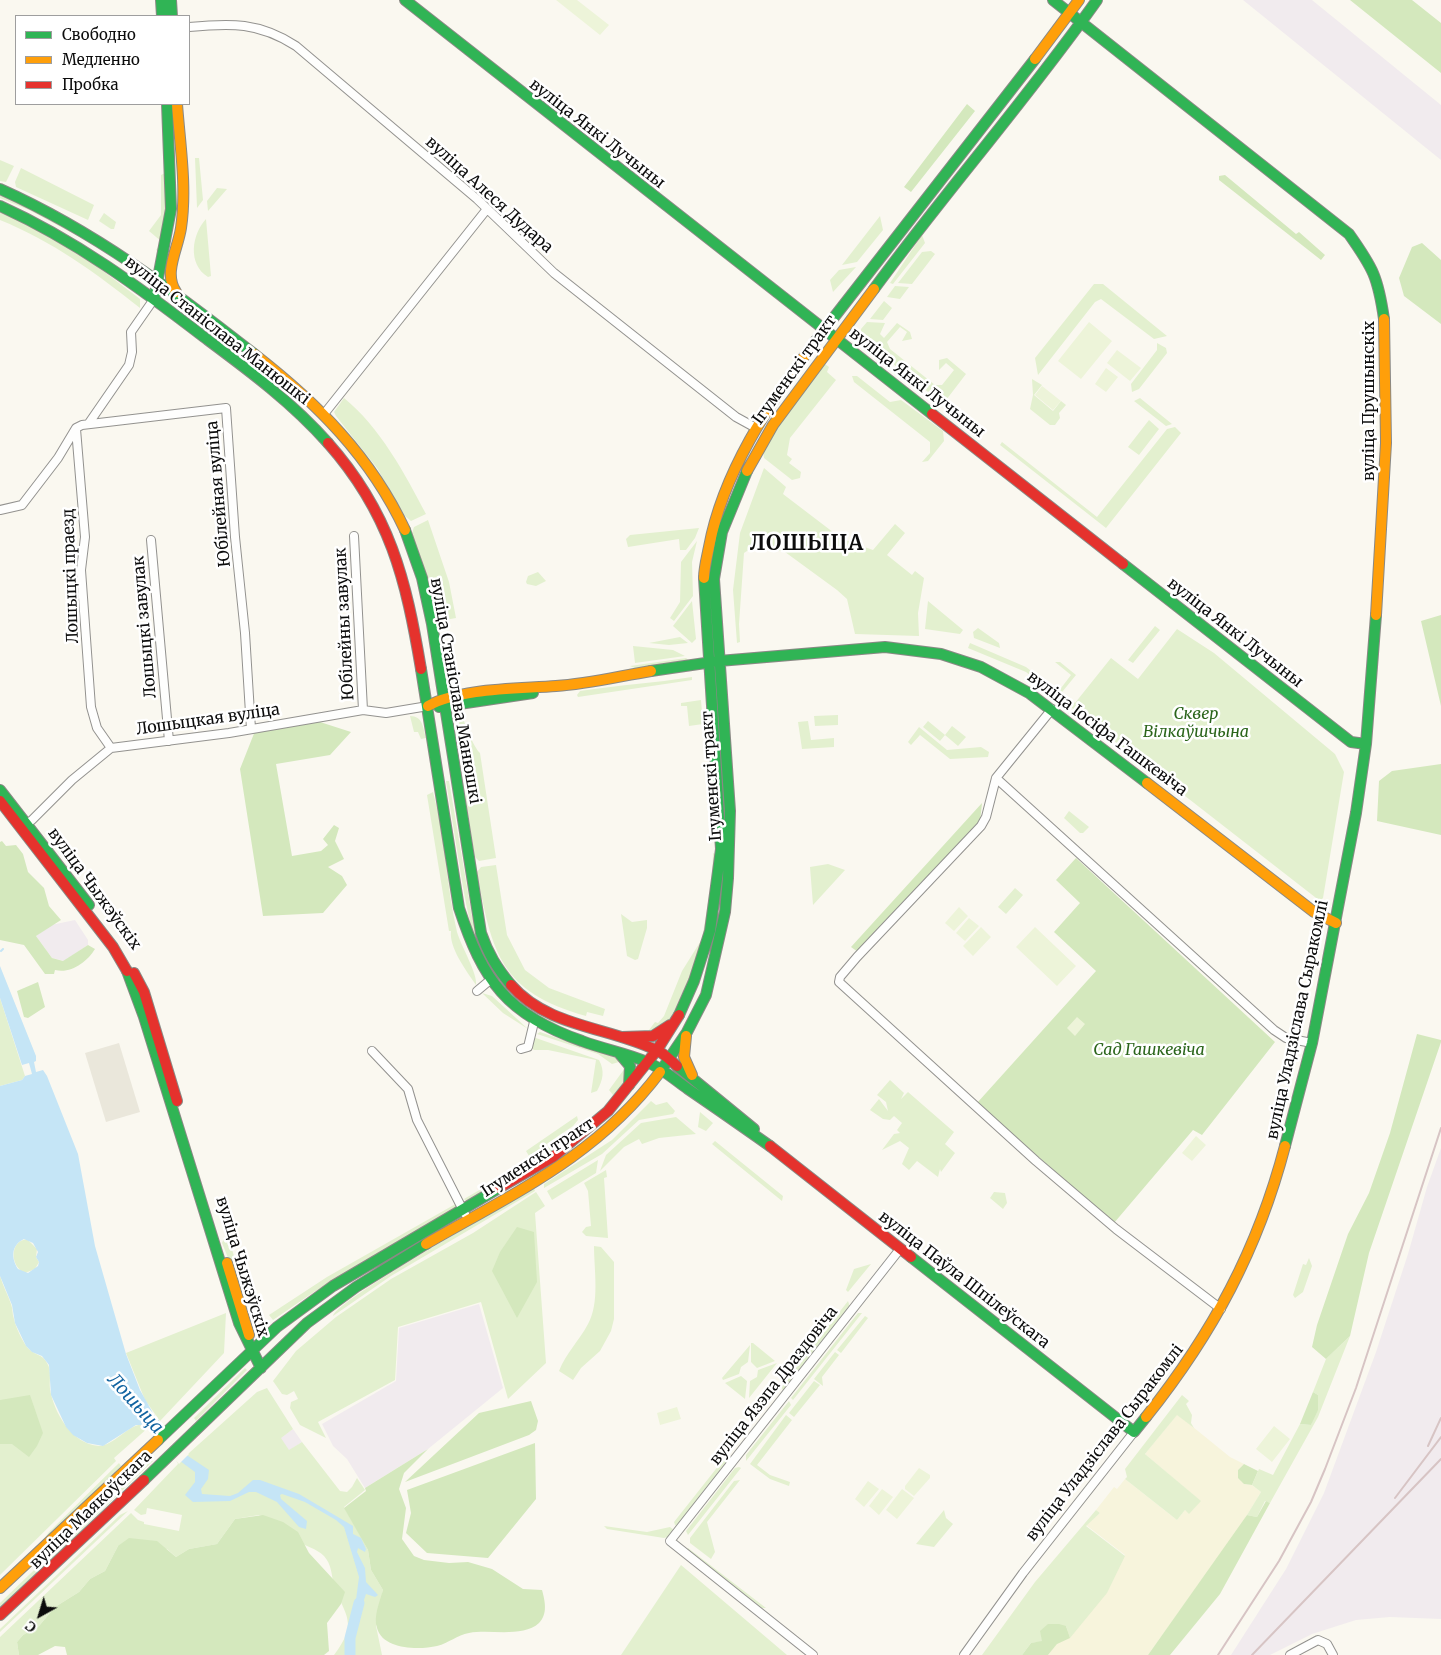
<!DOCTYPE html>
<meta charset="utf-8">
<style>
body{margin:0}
#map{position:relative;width:1441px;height:1655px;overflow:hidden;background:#faf8f0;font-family:Merriweather,serif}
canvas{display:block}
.legend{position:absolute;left:15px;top:15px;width:175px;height:90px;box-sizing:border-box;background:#fff;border:1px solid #9e9e9e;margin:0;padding:6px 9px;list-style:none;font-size:15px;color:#0c0c0c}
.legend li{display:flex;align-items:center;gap:10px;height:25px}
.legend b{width:25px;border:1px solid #9e9e9e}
.north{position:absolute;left:15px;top:1590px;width:50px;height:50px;-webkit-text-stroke:4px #fff;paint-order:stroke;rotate:219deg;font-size:14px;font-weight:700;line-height:20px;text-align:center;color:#0c0c0c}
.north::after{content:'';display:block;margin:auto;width:18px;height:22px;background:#0c0c0c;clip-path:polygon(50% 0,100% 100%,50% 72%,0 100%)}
</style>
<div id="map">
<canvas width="1441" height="1655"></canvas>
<ul class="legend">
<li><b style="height:6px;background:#30b455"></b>Свободно</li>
<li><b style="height:6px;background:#ff9f0a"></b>Медленно</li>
<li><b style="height:6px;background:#e5322d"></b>Пробка</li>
</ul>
<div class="north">С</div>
</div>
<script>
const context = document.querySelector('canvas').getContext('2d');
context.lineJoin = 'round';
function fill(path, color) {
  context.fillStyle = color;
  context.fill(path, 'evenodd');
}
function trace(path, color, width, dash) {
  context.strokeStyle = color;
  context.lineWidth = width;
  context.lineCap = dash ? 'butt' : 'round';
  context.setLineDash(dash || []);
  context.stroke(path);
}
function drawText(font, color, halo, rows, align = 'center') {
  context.font = font + ' Merriweather,serif';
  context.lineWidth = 5;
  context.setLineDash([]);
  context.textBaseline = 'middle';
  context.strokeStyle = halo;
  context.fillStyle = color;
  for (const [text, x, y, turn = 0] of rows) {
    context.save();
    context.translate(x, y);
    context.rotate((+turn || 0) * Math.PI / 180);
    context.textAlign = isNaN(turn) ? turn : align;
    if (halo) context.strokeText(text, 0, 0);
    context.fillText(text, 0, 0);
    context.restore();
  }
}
const industrial = new Path2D(`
 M1243,0H1312L1441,105V160Z
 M75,920L88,940V945L64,961L52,958L36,936L51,925Z
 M1441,1148V1619L1390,1617L1356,1620L1312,1634L1270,1655H1231L1286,1569L1324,1493L1376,1352L1408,1254L1427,1187Z
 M479,1304L503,1388L428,1449L365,1488L347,1459L333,1446L322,1424L396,1381L399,1328Z
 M293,1429L302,1442L289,1451L280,1438Z`);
const farmland = new Path2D(`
 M1177,1414L1230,1457L1244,1464L1238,1470L1244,1484L1252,1485L1261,1492L1240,1527L1148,1655H1048L1125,1555L1086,1525L1100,1513L1096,1510L1114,1487L1117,1489L1125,1479L1177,1520L1185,1510L1189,1513L1200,1501L1145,1454Z`);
const green = new Path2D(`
 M195,158H199L203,200L197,208Z
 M0,160L14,166L6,182L0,181Z
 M21,168L94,205L88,220L16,187L15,182Z
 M167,172L168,219L161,255L156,250L162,242L149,231L161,215V175Z
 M217,188L227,189L208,211L207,201Z
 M0,194L45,214L101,246L100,248L29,210L0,198Z
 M0,211L69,245L140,299V308C96,273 52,241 0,220Z
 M104,213L116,222L114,229H111L99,221Z
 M880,216L883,230L857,262L842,265Z
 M206,219L211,276L208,277C187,264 192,234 206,219Z
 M922,235L925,243L893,284L890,283Z
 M931,251L935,254L912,284L898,283L922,252Z
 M856,267L833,292L830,280L839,270Z
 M1094,284H1103L1167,336L1154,339L1101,299L1095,302L1038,375L1035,358Z
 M895,286L909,287L900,299L887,297Z
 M884,301L892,308L883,320L870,319Z
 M867,322L885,323L880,334L884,338L897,323L910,332L912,339L902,341L907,332L900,327L887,342L890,349L935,385H942L954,370L946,363L939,370V360L947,358L966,374L943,404L861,338V329Z
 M1157,343L1166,348L1167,353L1139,389L1132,392L1131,384L1157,350Z
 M825,364L829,367L827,372L836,380L790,438L787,455L792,459L789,463L801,472L800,478L792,480L764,458L763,451L779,424Z
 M852,376H857L890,402L901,400L943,431L944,441L928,461L922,462L930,453V442L854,382Z
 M1032,379L1042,385L1034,395L1053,411L1061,401L1066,405L1059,413L1060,418L1055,425H1050L1030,409L1033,395Z
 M344,398C380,427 405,474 426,514L411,521L405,516L377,468L336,416L334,412Z
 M1140,398L1172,424L1166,426L1134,401Z
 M1149,420L1159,429L1139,455L1128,447Z
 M1175,427L1181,433L1106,528L1000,445L1002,442L1097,517L1167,429Z
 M764,468L786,487L783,494L842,539L873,550L895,524L905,533L887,555L912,575L915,571L924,578L918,613L919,636L855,634L847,599L837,590L785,552L756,545L744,553L739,624L740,642L737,643L733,590L740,533Z
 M428,520L449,582L456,618L439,621L412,533L414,527Z
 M699,528L695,538L686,550H680L679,539L628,547L626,539L630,535Z
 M697,541L692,562L693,596L674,621L670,618L680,602L681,562Z
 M538,572L546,581L536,586L527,584L526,582L528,576Z
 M692,601L696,639L692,643L673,626Z
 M928,601L963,630L960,634L925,629Z
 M1155,626L1160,630L1133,663L1128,660Z
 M978,628L999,643L1000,648L974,638L973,632Z
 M1177,629L1214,653L1335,754L1344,772L1323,898L1320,901L1063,701L1067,697L1075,703L1111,658L1138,679Z
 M680,637L688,643L669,645L649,643Z
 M970,643L1026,667L1058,692L1071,675L1055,662H1060L1076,675L1058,697L1026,672L968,648Z
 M633,646L673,650L685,656L635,663Z
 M686,658L690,661L637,669L630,666Z
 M692,677V680L578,697L577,695L580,691C618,685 655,683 692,677Z
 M701,700L703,724L689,726L687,706H681V703Z
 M461,711C463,721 474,748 480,753L496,858L479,861L475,857L466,801V772L458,717Z
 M838,715V725L815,726L814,716Z
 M410,716C423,716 423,728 426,738L421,739L418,732H414Z
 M808,721L811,740L834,738V747L802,749L798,722Z
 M928,721L945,735L940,741L923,727Z
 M952,726L966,737L958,746L945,735Z
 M919,727L947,750L981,747L989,752L988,757L950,759L920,735L911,745L908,742Z
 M446,781H449L472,916L483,952L498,977L520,1000L547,1018L575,1030C558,1024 540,1019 525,1009C478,977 470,928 461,875C456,844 451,812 446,781Z
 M433,792C446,838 446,886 457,932C461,946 478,974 476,985C466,970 449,948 451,931H449L427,795Z
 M1069,811L1089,827L1083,833H1080L1064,818Z
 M713,853L715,854L708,923L690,976L670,1020L646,1034L655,1022L658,1023L664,1016L682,971L702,939L712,878Z
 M828,864L845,870L813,905L810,867Z
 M496,865L507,935L525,970L549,988L605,1009L603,1016L587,1012L586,1016C500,992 492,953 477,872L481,867Z
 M1015,888L1023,895L1006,914L998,907Z
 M621,914L632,922L647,920V928L638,959L635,960L627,956Z
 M482,993L492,996L528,1029L503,1013Z
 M0,998L25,1076L22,1080L0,1086Z
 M540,1032L622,1060L626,1065V1081L613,1095L609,1090L625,1068L619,1062L612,1064L598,1054L537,1034Z
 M533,1037L599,1060C605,1071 603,1080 597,1091L591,1093L596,1060L548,1050H534L531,1047Z
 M890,1080L904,1093L901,1099L908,1092L954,1132L945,1144L955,1153L941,1172L940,1169L938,1177L917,1161L909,1170L902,1164L909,1148L900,1141L882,1150L894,1134L900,1133L897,1130L902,1123L894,1116L890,1120L883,1119L870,1110L879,1099L888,1111L886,1102L877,1095Z
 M651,1101L656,1105L667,1102L675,1111L673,1114L639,1120L602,1154L544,1188V1184L612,1140Z
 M700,1112L713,1123L706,1131L698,1127Z
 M577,1116L578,1120L573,1126L529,1156L526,1151Z
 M676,1117L696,1134L659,1138L642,1144L639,1139L624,1147L600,1171L606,1155L641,1123Z
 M577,1127L549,1155L532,1162L531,1160Z
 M715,1141L783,1196L782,1201L712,1144Z
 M598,1160L596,1173L552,1200L547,1191Z
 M526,1163L525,1168L467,1202L464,1199Z
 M606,1170L607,1177L604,1178L608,1238L586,1236L582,1232L586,1227L591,1226L588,1191L584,1183Z
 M534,1188L535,1191L391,1276L333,1316C336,1300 508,1204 534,1188Z
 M536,1192L545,1206L535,1213L546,1363L508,1399L481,1302L398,1327L395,1380L318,1422L326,1438L300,1425L290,1408L291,1402L298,1399L294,1391L287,1395L282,1394L273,1381L296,1351L336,1317L391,1279L473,1233Z
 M994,1192L1005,1193L1007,1203L1003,1209L990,1198Z
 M459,1202V1207L314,1292L273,1320L269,1315L327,1277Z
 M228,1237L241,1278L237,1280L222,1243L224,1238Z
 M27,1239L37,1249L36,1257L39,1262L35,1269L25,1273C10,1267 9,1241 27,1239Z
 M594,1246L601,1247L614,1262V1319L611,1331L600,1351L581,1368L573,1380L559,1371C566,1353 579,1341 588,1324C600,1303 594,1270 594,1246Z
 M1309,1258L1312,1266L1303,1292L1295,1298L1293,1295L1303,1264L1306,1265Z
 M871,1264L848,1292L846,1290L854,1269Z
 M0,1276C3,1286 8,1295 11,1304C13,1309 12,1314 14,1319C16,1328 22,1340 27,1347C33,1355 43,1354 47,1363C52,1371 49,1380 50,1389C54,1413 72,1444 99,1446C116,1446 134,1416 149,1427L114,1458L116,1461L0,1575Z
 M848,1301L850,1307L784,1392L781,1387Z
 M226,1313L224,1353L160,1421L145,1400L126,1353Z
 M858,1313H862L793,1400L791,1398Z
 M865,1316L868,1318L841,1353L837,1350Z
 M1350,1336L1318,1417L1270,1503L1265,1501L1257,1517L1247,1515L1261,1492L1252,1485L1259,1469L1273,1475L1300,1424L1311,1425L1318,1395L1313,1392L1326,1359Z
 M751,1343H753L775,1361L757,1368L751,1362Z
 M750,1345L748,1362L741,1367L739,1374L723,1380L722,1378Z
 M835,1352L839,1355L822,1377L823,1386L814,1379Z
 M777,1363L749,1398L750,1381L757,1377L758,1370Z
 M245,1368L247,1370L196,1421L194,1418Z
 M741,1376L747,1381L745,1399L725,1383Z
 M814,1381L820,1385L794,1417L789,1413Z
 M267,1388L293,1429L281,1438L289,1450L302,1442L340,1491L347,1492L352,1487L357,1478L365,1490L344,1507L360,1535L368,1550L371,1570L383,1590L376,1626L382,1655H334C359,1622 345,1617 334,1585C331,1574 332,1565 324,1556C316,1548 306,1547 298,1541C285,1533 273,1521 259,1515L235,1519L217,1544L189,1549L176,1557L167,1549L118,1546L105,1571L90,1579L79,1592L55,1607L39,1626L23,1635L17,1642L19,1655H0V1637L131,1513L138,1520L144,1522V1524L179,1531L182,1515L147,1508L146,1514L141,1515L134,1510L178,1464L175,1458L189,1453L257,1392Z
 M1182,1395L1189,1401L1186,1404L1192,1415L1191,1423L1194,1428L1177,1415L1145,1454L1201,1501L1189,1514L1185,1510L1177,1520L1125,1479L1127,1477L1125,1469Z
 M789,1401L791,1405L746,1461V1455Z
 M786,1415L792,1420L757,1465L770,1475L790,1482L789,1486L770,1479L750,1464Z
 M727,1455L730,1460L677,1526L675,1525L674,1522Z
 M150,1458L153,1461L0,1608V1603Z
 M119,1463L121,1466L40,1544L49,1532Z
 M739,1467L741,1468L688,1535L686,1531L735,1468Z
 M740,1480L707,1522L715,1552L711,1559L690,1543V1538L734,1481Z
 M944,1510L946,1518L953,1524L934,1547L916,1544Z
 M1096,1510L1100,1513L1086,1526L1125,1556L1107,1593L1070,1638L1066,1626L1042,1642L1031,1643L1022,1655H982L1035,1582Z
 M128,1511L0,1632V1629L120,1515Z
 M604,1526L647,1532L670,1527L674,1530L670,1536L664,1538L607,1529Z
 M688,1548L766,1608H761L686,1551Z
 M681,1565L787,1655H621Z`);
const forest = new Path2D(`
 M1350,0H1412L1441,23V73Z
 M967,104L975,111L911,192L904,187Z
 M1225,175L1296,234L1299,232L1325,255L1321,260L1219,180V176Z
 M1422,243L1441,260V324L1404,296L1399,278L1412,247Z
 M1441,615V706L1421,621Z
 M320,722L351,732L330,755L276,764L292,856L321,851L328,845L323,839L334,825L339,828L335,841L344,859L328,867L342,876L347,885L323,913L263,916L240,769L255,731Z
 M1441,764V835L1377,821L1379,781L1392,771Z
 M982,803L980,822L858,952L851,947Z
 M2,841L6,846L16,845L23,854L28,872L44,888L49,906L61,920L36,936L52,958L63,961L88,945L95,949C87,962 71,974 55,970L54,974H45L24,945L0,940V842Z
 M1076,858L1275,1042L1202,1135L1193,1130L1114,1223L977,1103L1096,971L1054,932L1080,903L1056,880Z
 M38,982L45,1007L28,1018L24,1017L17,991Z
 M1417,1034L1441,1040V1042L1369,1253L1350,1336L1326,1359L1312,1347L1317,1325L1348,1234L1369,1193L1390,1133Z
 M517,1227L534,1232L537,1282L517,1318L492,1271L500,1252Z
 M1313,1392L1318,1395V1410L1311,1425L1300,1424Z
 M30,1395L43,1433L37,1446L29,1457L12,1444H0V1400Z
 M531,1401L538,1421L536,1430L529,1435L405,1482L479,1413Z
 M535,1443L536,1499L488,1558L427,1553L406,1533L411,1513L407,1490Z
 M428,1449L404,1473L399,1489L406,1508L402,1539L414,1556L424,1560L449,1563L468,1562L492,1569L523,1589L542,1590C545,1601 548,1614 539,1623C523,1638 490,1629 469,1633C457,1635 449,1643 437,1646C419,1650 383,1650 377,1628C373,1617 380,1601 383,1590L371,1570L368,1550L344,1508L366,1491L365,1488Z
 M1244,1464L1258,1471L1252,1485L1244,1484L1238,1478V1470Z
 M1266,1501L1270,1503L1220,1594L1170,1655H1148L1247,1515L1257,1517Z
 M263,1515L283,1522L298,1532L309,1553L345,1592L341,1604L327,1623L329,1651L324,1655H67L65,1647L55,1646L38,1655H19L17,1642L23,1635L39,1626L55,1607L79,1592L90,1579L105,1571L118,1546L129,1538L157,1541L176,1557L189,1549L217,1544L235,1519Z
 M1048,1624H1059L1066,1626L1070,1638L1057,1644L1048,1655H1022L1031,1643L1042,1641L1040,1631Z`);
const pitch = new Path2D(`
 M556,0H577L609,25L600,35Z
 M1089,322L1112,341L1081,379L1058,361Z
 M1117,350L1141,368L1130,381L1107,363Z
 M1106,368L1118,377L1106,392L1095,384Z
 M1042,386L1061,401L1053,410L1035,395Z
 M959,907L968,916L954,931L945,923Z
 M969,918L979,926L965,941L956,933Z
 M981,927L991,937L973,956L963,946Z
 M1035,927L1076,966L1057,986L1016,947Z
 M1077,1017L1085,1024L1075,1036L1067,1028Z
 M1196,1136L1206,1145L1192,1161L1182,1153Z
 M677,1407L681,1419L660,1425L657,1413Z
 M1274,1426L1290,1439L1272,1462L1256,1449Z
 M919,1468L930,1475V1478L914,1496L905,1489V1486Z
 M868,1481L879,1489L864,1507L855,1499Z
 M882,1489L893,1497L879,1515L869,1506Z
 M902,1489L914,1498L897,1519L886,1510Z`);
const plaza = new Path2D(`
 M119,1043L140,1112L106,1122L85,1053Z`);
const water = new Path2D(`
 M0,966L36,1056V1061L34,1062L36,1072L43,1070L47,1076L78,1154L95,1246L126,1354L140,1390L153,1413L185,1454L209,1470L208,1479L201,1489L202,1494L230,1496L238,1493L253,1480H260L299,1494L353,1526V1534L361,1538L366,1549L365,1552L358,1548L357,1552L365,1568L366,1582L378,1595L375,1597L366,1594L358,1618L354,1615L359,1577L344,1527L336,1520L305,1502L282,1494L280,1495L281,1499L307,1521L306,1529L299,1527L277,1502L256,1492H249L230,1501L193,1502L185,1495L195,1482V1472L180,1461L146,1425H136L103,1446L87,1443L73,1435L66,1427L51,1395L49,1365L42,1356L32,1352L26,1346L15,1323L12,1305L0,1276V1086L22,1080L25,1076L32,1074L29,1063L22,1065L0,998ZM24,1239L33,1243L38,1252L36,1257L39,1262L38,1266L28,1273L18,1269C11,1258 11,1245 24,1239Z`);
const pier = new Path2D(`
 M163,1421L189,1454L179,1464L151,1433Z`);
const stream = new Path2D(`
 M1,951L3,949`);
const river = new Path2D(`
 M350,1655V1638L359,1603`);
const street = new Path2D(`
 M189,27C231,23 259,22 296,46L477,199L554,273L736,417L756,428
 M324,414L487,209
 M89,423L129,365L132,352L131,332L154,299
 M76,429L85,537L81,570L91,707L97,728L111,748
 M0,510L22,505L58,458L76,428L82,425L226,408L235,537L245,633L251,729
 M354,536L363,710
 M151,540L169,741
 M1052,709L996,778L986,817L981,826L857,957L840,977L839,982L1036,1161L1116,1229L1221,1309
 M996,778L1274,1030L1286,1038L1312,1043
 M22,827L32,820L72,780L111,748L229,733L363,710L386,713L428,706
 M477,991L489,981
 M521,1049L528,1047L534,1022
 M372,1051L408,1089L417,1120L465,1214
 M813,1655L670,1541L900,1249
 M964,1655L1023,1573L1134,1432
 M1290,1655L1318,1640L1327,1644L1333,1655`);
const fast = new Path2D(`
 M161,0L162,16
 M171,0L172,16
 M405,0L932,414
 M1053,0L1349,234C1373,268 1378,277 1384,319
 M0,189C94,231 174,291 254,354
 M0,206C75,240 139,287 204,337C247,369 292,402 328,443
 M874,289C946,191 1027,99 1097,0
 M154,299L171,209L167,104
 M814,343L1035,59
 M405,530L422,578L432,624L481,933C488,954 497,968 511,985
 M1123,564L1351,742L1366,744
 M421,669L459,908C483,981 507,1015 582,1041C603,1049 626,1053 647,1062C662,1068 675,1080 688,1089C716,1108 743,1127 770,1146
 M651,671L719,661L885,647L941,654L981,667L1029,693L1147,783
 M439,707L533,693
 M0,790L89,905
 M127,971L144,1017L239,1323L261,1368
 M679,1015L694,981L710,931L721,849L704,578
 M619,1053L630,1066L629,1085
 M677,1066L754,1129
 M660,1072L687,1032L706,995L725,912L728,878L730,811L714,579L722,532L747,471
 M1285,1146L1312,1043L1356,813L1366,744L1376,615
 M911,1257L1134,1432L1146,1417
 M158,1440L277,1327L333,1286L499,1188
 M144,1480L307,1323L356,1287L426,1244`);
const slow = new Path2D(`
 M1035,59L1079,0
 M176,292C163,273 178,249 181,228C187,187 180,145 177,104
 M254,354C317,403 371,457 405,530
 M747,471L773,425L874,289
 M704,578C704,568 707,557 709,547C723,472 769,404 814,343
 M1376,615L1386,443L1384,319
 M428,706C459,688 520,689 556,686C588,684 620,676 651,671
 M1147,783L1314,912L1336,923
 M686,1036L684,1057L692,1075
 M426,1244C514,1193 597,1156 660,1072
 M227,1263L249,1335
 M1146,1417C1213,1333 1258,1249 1285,1146
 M0,1588L158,1440`);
const jam = new Path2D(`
 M932,414L1123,564
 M328,443C390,513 406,579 421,669
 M0,801L113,947L127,971
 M134,973L144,992L177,1101
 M511,985C547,1027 609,1027 656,1050C664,1053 671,1061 677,1066
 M622,1037L653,1036L670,1025
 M770,1146L911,1257
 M499,1188L553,1157L608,1111L657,1050L679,1015
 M0,1615L144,1480`);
const rail = new Path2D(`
 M1428,1446L1441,1418
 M1395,1498L1441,1437
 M1218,1655L1279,1561L1311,1502L1325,1469L1356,1388L1441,1128
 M1252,1655L1441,1459`);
const streetNames = [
 ["вуліца Янкі Лучыны",597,134,38],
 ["вуліца Алеся Дудара",489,195,42],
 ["вуліца Станіслава Манюшкі",217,331,38],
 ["Ігуменскі тракт",795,370,-54],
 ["вуліца Янкі Лучыны",917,383,38],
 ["вуліца Прушынскіх",1369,401,-90],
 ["Юбілейная вуліца",219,494,-95],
 ["Лошыцкі праезд",71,576,-92],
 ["Юбілейны завулак",345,624,-93],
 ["Лошыцкі завулак",145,627,-95],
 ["вуліца Янкі Лучыны",1235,633,38],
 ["вуліца Станіслава Манюшкі",455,691,80],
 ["Лошыцкая вуліца",208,720,-8],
 ["вуліца Іосіфа Гашкевіча",1107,734,37],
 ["Ігуменскі тракт",712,776,-94],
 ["вуліца Чыжэўскіх",94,889,54],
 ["вуліца Уладзіслава Сыракомлі",1298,1020,-78],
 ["Ігуменскі тракт",538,1158,-33],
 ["вуліца Чыжэўскіх",242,1267,73],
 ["вуліца Паўла Шпілеўскага",964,1280,38],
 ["вуліца Язэпа Драздовіча",774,1386,-52],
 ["вуліца Уладзіслава Сыракомлі",1105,1443,-52],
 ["вуліца Маякоўскага",91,1510,-44]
];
const parkNames = [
 ["Сквер",1196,714],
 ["Вілкаўшчына",1196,732],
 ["Сад Гашкевіча",1149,1050]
];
const waterNames = [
 ["Лошыца",135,1404,48]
];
const districtNames = [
 ["ЛОШЫЦА",807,544]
];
fill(industrial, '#f1ebee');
fill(farmland, '#f7f4dc');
fill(green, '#e3f0cf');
fill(forest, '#d4e8bd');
fill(pitch, '#edf4d9');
fill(plaza, '#eae7db');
fill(water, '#c5e5f6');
fill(pier, '#faf8f0');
trace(stream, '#c5e5f6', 2);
trace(river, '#c5e5f6', 11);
trace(street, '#93928f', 10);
trace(fast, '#8a8985', 12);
trace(slow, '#8a8985', 12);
trace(jam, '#8a8985', 12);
trace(street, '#fefefd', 8);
trace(fast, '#30b455', 10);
trace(slow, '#ff9f0a', 10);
trace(jam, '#e5322d', 10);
trace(rail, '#d7c4c4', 2);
drawText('16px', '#0c0c0c', '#fff', streetNames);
drawText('italic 16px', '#2b651b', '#fff', parkNames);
drawText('italic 18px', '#1264a1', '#fff', waterNames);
context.letterSpacing = '1px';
drawText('bold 21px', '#0c0c0c', '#fff', districtNames);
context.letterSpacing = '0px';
</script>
